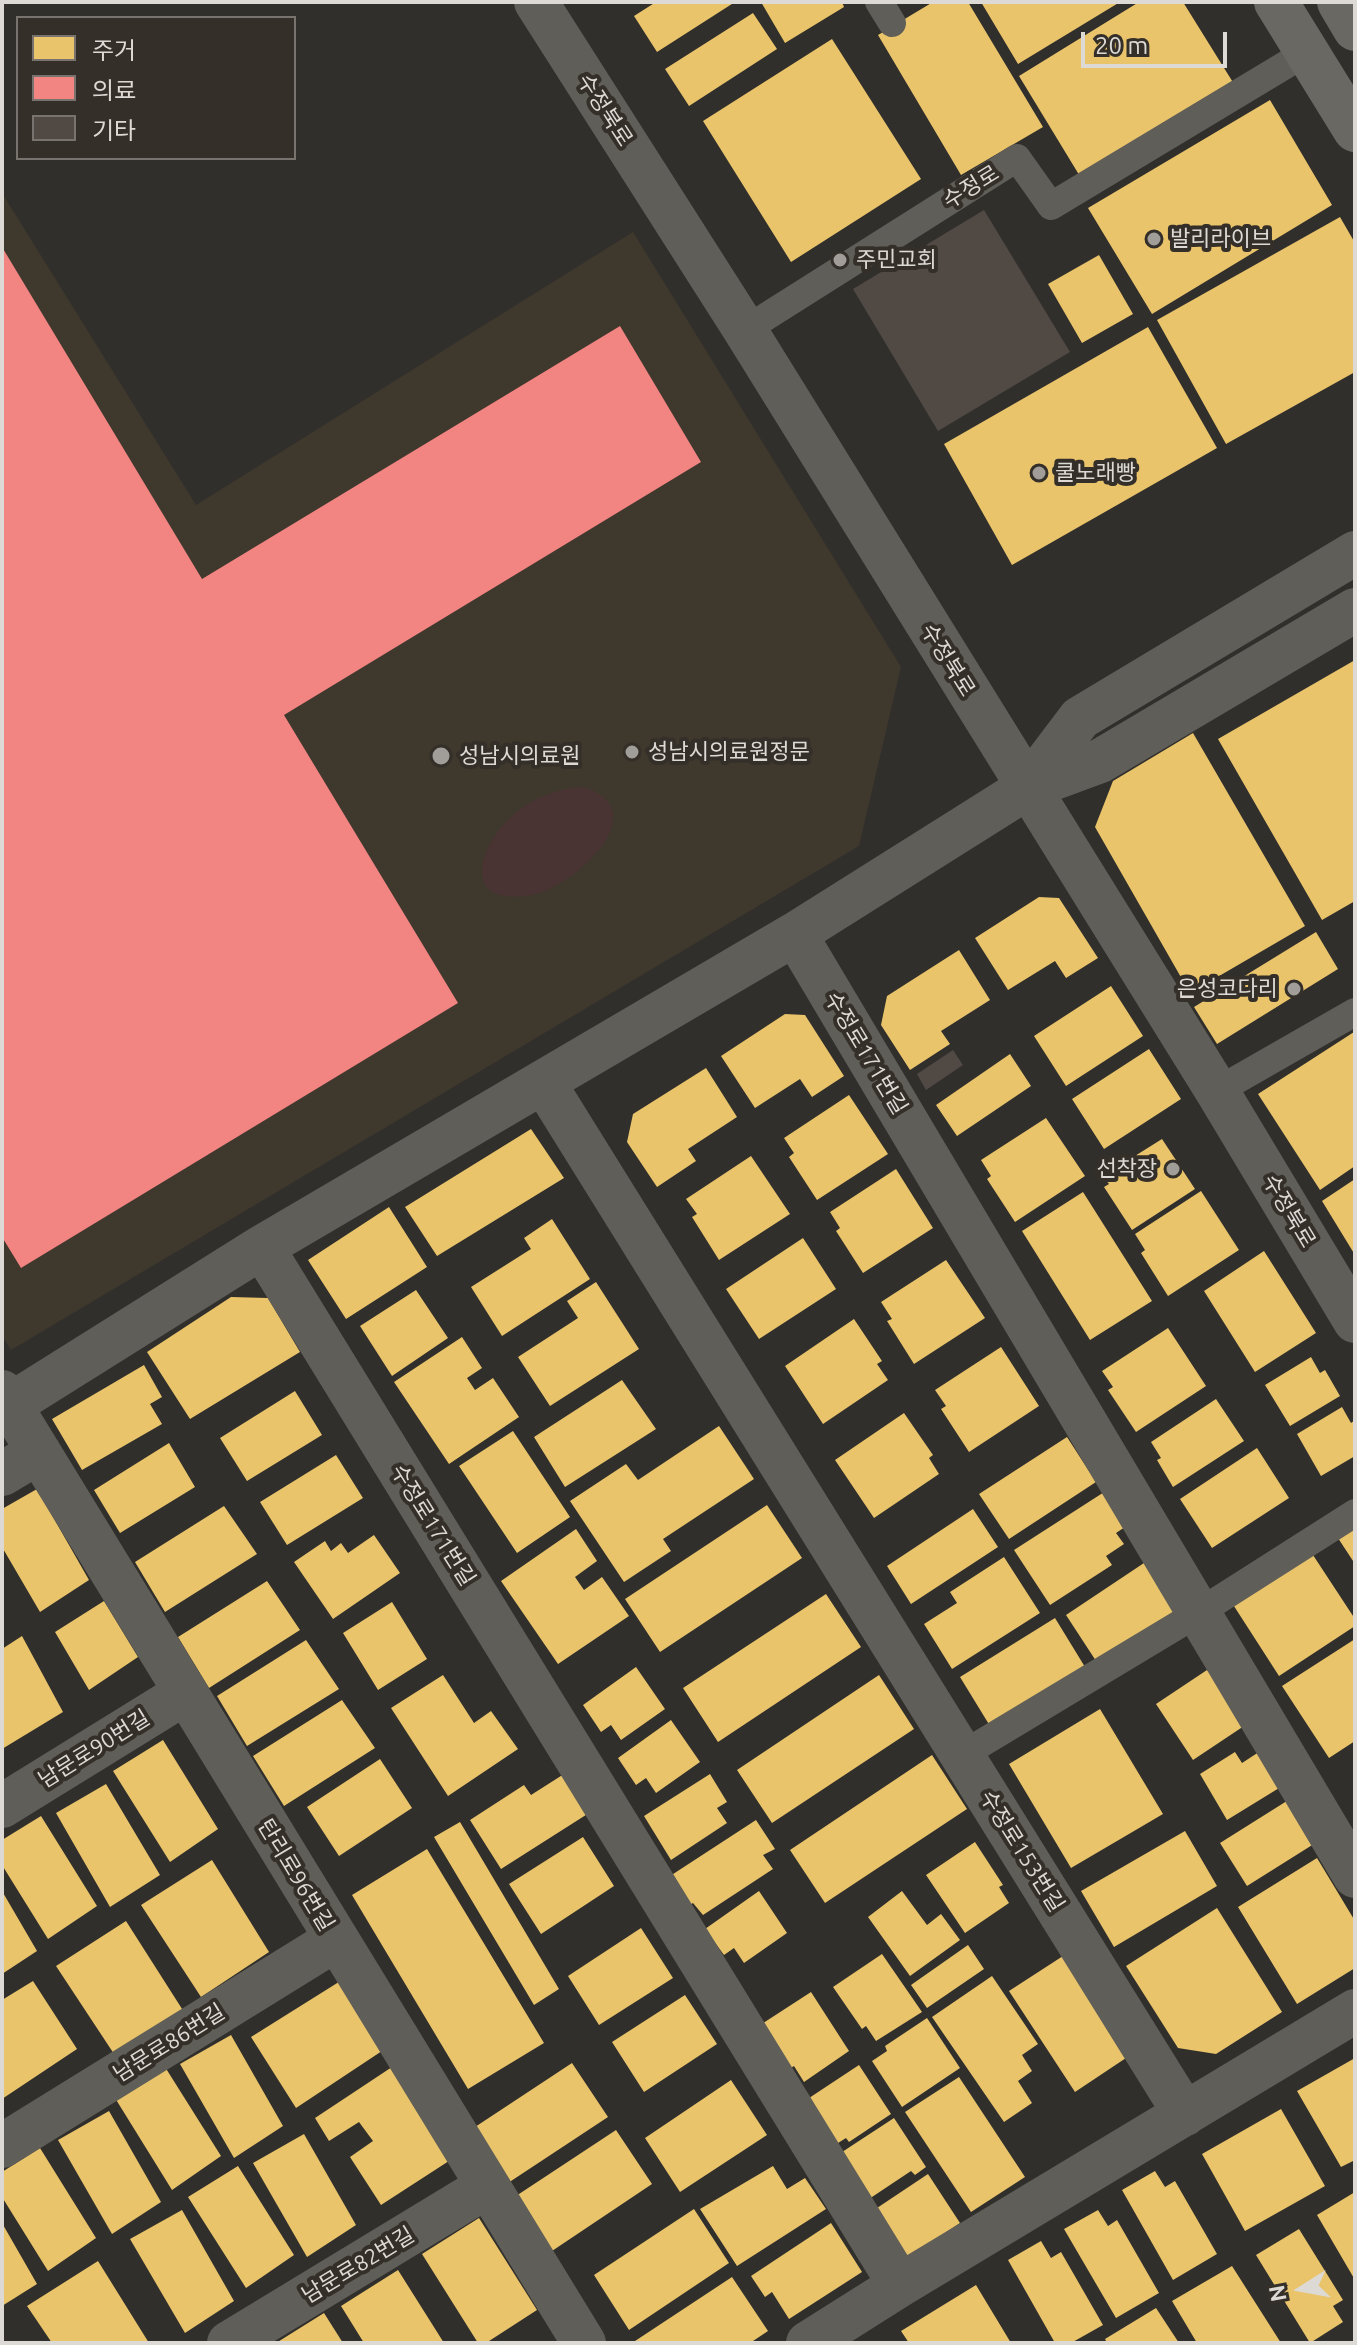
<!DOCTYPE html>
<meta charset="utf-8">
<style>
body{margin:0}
#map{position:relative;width:1357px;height:2345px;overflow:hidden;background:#312f2c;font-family:Ubuntu,"Noto Sans KR",sans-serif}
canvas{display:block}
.frame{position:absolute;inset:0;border:4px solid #dddad6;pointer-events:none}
.legend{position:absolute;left:16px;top:16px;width:280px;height:144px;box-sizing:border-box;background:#342f29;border:2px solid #78736e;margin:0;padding:10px 14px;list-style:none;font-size:24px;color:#dddad6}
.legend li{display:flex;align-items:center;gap:16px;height:40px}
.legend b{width:40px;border:2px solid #78736e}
.north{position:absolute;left:1261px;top:2249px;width:80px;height:80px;-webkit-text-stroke:6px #342f29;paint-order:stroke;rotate:259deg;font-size:22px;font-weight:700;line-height:32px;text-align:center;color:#dddad6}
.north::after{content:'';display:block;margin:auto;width:28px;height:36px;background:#dddad6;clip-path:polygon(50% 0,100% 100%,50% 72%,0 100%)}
.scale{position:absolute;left:1081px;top:32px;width:146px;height:36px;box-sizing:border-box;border:4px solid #dddad6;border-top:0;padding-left:10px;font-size:24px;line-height:28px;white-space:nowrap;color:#dddad6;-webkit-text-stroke:6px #342f29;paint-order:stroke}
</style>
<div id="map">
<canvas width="1357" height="2345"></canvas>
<div class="frame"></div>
<ul class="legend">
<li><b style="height:22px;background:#e9c46a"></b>주거</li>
<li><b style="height:22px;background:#f28482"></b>의료</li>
<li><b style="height:22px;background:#514944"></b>기타</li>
</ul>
<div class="north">N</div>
<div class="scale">20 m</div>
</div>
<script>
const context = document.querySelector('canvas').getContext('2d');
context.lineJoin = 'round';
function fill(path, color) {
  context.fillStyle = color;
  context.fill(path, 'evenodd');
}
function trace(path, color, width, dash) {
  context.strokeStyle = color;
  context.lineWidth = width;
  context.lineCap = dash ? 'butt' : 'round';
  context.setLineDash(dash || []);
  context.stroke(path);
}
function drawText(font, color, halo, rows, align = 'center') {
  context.font = font + ' Ubuntu,"Noto Sans KR",sans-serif';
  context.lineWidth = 8;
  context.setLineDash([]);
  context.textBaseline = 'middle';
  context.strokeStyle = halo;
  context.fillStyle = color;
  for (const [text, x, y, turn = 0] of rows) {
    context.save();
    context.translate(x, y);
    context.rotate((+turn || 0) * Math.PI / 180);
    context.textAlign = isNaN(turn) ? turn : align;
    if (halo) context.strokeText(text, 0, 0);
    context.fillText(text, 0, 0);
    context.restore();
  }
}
const built = new Path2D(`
 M2,193L196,505L633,232L901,667L859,846L11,1350L2,1336Z`);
const green = new Path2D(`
 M582,787C660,808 572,891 527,896C451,905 486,830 525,806C543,794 561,789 582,787Z`);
const homes = new Path2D(`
 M656,2H735L657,52L634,16Z
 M761,2H842L844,7L785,43Z
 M933,2H968L1043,127L961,175L878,35Z
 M981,2H1120L1018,64Z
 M1139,2H1183L1234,84L1081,178L1019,76Z
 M753,13L777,49L689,106L665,69Z
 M832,39L921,179L791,262L703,121Z
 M1270,100L1332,205L1152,314L1088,208Z
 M1340,217L1355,243V372L1226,444L1157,320Z
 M1099,255L1133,314L1082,343L1048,284Z
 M1148,327L1217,448L1012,565L944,444Z
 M1355,660V901L1322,920L1218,739Z
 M1193,733L1305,926L1190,993L1095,827L1113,781Z
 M1039,897L1059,898L1098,958L1066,978L1055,961L1008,990L975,938Z
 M1316,932L1338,969L1217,1044L1194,1007Z
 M959,950L990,1000L941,1031L950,1044L910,1070L881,1025L887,996Z
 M1111,986L1143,1036L1066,1086L1034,1036Z
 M785,1014L805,1015L844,1076L812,1097L800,1079L755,1108L721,1056Z
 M1354,1032L1355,1166L1320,1190L1258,1094Z
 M1149,1049L1181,1099L1104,1149L1072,1099Z
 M1010,1054L1031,1086L957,1136L936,1105Z
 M706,1068L737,1117L688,1149L696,1161L657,1187L627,1142L633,1114Z
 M849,1095L888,1154L817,1200L789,1157L794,1153L784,1138Z
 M1046,1118L1085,1176L1015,1222L987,1179L991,1176L981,1160Z
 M531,1129L564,1178L437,1256L405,1207Z
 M1162,1139L1195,1189L1132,1230L1104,1187L1109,1184L1103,1176Z
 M751,1156L790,1214L719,1260L692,1217L697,1214L686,1199Z
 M896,1169L933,1228L863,1273L836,1231L840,1228L830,1212Z
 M1355,1179V1255L1322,1201Z
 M1201,1191L1239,1250L1168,1296L1141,1253L1145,1250L1135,1234Z
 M1083,1192L1152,1301L1090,1340L1022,1231Z
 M389,1207L427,1267L346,1319L308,1260Z
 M552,1219L590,1279L502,1336L471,1287L531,1249L524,1238Z
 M803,1238L836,1289L759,1339L726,1289Z
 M1264,1251L1316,1333L1255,1372L1204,1291Z
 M946,1260L985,1318L914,1364L887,1321L892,1319L881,1302Z
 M596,1282L639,1349L550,1406L518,1357L578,1318L567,1301Z
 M416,1290L448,1338L392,1376L360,1326Z
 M231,1297L268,1298L300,1352L190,1419L147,1352Z
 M854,1319L882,1361L877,1364L888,1380L823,1424L785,1366Z
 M1168,1328L1206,1386L1136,1432L1108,1390L1113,1387L1102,1371Z
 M462,1337L482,1368L467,1378L475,1390L493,1378L519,1417L449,1464L394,1382Z
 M1001,1347L1039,1406L969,1452L941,1409L946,1406L935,1390Z
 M1311,1357L1320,1373L1325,1370L1340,1396L1290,1426L1265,1385Z
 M144,1365L162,1397L150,1404L162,1424L82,1470L52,1419Z
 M622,1380L656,1429L565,1487L534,1437Z
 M295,1391L322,1435L247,1481L220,1438Z
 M1216,1399L1244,1441L1173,1487L1157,1460L1161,1458L1151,1442Z
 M1342,1407L1351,1423L1355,1420V1456L1321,1476L1297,1434Z
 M904,1413L933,1455L929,1458L939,1474L874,1518L835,1460Z
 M719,1426L754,1479L663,1539L671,1551L624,1582L570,1501L626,1464L638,1480Z
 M513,1431L570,1517L517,1553L459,1466Z
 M1067,1437L1096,1482L1009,1539L979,1494Z
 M169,1443L195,1487L120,1533L94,1490Z
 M1257,1448L1289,1498L1212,1548L1180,1499Z
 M336,1455L363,1498L287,1545L260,1502Z
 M1112,1487L1134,1521L1116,1533L1124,1544L1106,1556L1112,1565L1050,1605L1014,1550Z
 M37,1489L89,1580L40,1612L2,1547V1509Z
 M767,1505L802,1558L660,1652L625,1599Z
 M224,1506L257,1554L165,1612L135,1562Z
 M973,1509L998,1547L911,1604L887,1566Z
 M1355,1522V1564L1336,1535Z
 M576,1529L597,1561L575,1577L584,1590L602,1577L629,1616L558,1664L501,1581Z
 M374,1535L400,1573L333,1619L294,1562L325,1541L331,1551L341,1543L348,1553Z
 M1311,1552L1355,1619V1626L1279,1676L1232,1603Z
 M1004,1557L1040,1613L952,1669L924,1624L957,1603L950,1592Z
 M1147,1561L1179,1611L1098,1664L1066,1615Z
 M267,1581L300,1630L209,1688L178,1637Z
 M826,1594L861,1647L718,1742L683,1688Z
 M104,1601L138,1657L89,1690L55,1632Z
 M392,1602L427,1659L378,1690L343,1633Z
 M1055,1618L1085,1667L990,1726L960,1677Z
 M22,1636L63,1712L2,1749V1649Z
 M1355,1639V1741L1329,1758L1282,1686Z
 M306,1640L339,1689L247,1746L217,1696Z
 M636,1667L665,1709L621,1740L611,1725L601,1732L583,1705Z
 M1207,1670L1253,1720L1193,1760L1156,1704Z
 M443,1675L474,1723L491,1711L518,1749L448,1796L391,1708Z
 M879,1675L914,1729L772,1823L737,1770Z
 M342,1700L375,1748L284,1806L253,1756Z
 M1100,1709L1163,1814L1071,1868L1009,1764Z
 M671,1720L700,1762L656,1793L646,1778L636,1785L618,1758Z
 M163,1740L218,1829L170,1862L113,1771Z
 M1262,1750L1284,1785L1227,1820L1200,1774L1235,1752L1242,1763Z
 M932,1755L967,1809L825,1903L790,1850Z
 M380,1759L412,1808L339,1856L307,1807Z
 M564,1774L589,1813L501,1869L470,1820L524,1785L531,1795Z
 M710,1774L727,1802L717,1808L727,1823L671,1860L644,1816Z
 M106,1784L160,1875L110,1907L56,1813Z
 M1290,1799L1317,1842L1247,1886L1220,1843Z
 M41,1816L97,1906L48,1939L2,1865V1840Z
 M756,1820L775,1849L763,1855L773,1869L703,1915L693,1903L686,1907L667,1878Z
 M460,1822L559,1989L534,2005L434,1837Z
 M1185,1831L1217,1886L1114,1947L1081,1891Z
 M583,1837L614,1886L541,1934L509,1884Z
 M975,1842L1003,1885L999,1887L1009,1903L965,1933L926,1875Z
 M427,1849L544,2043L468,2089L352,1895Z
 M1317,1858L1355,1921V1968L1297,2004L1238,1907Z
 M212,1860L269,1952L201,1997L141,1905Z
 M2,1891L37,1951L2,1974Z
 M759,1891L787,1933L744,1963L734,1948L724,1955L705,1929Z
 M902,1891L927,1925L941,1914L960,1940L910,1976L868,1917Z
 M1217,1908L1282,2012L1216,2054L1178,2048L1126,1966Z
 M126,1921L184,2012L116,2057L56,1966Z
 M641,1928L673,1978L599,2025L568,1976Z
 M968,1945L984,1969L927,2008L911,1985Z
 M882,1954L922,2012L876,2041L866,2026L862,2029L833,1987Z
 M1063,1956L1129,2056L1075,2092L1009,1991Z
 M992,1976L1038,2044L1022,2055L1032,2071L1018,2081L1032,2103L1004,2122L932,2017Z
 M342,1980L388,2047L296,2108L251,2037Z
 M33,1981L77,2049L2,2099V2000Z
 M811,1992L849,2051L804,2082L794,2066L783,2073L754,2029Z
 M685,1995L717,2044L644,2092L612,2042Z
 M927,2018L960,2068L902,2107L872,2061L887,2051L885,2046Z
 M231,2035L283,2126L234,2158L180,2064Z
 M1355,2058V2160L1341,2167L1297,2091Z
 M572,2063L608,2117L508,2183L472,2129Z
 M859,2065L891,2114L849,2142L846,2138L830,2148L800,2104Z
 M165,2067L221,2156L172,2190L115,2098Z
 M392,2067L452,2159L381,2205L350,2157L373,2141L359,2122L329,2141L315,2118Z
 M959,2077L1025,2177L971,2212L905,2112Z
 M731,2080L767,2135L680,2192L645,2138Z
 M1281,2109L1325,2186L1245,2231L1202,2154Z
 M109,2111L161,2202L112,2234L58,2140Z
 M894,2118L926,2167L915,2175L911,2171L866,2201L836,2156Z
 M616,2130L652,2184L552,2251L516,2196Z
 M304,2134L356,2225L307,2257L253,2163Z
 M40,2148L96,2238L48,2271L2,2197V2172Z
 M238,2166L294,2255L246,2288L188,2197Z
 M773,2166L787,2189L805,2178L826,2209L737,2266L700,2209Z
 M1155,2171L1165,2187L1175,2181L1217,2254L1173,2280L1122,2190Z
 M928,2174L960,2223L903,2261L871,2212Z
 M1355,2192V2280L1317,2215Z
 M694,2209L729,2263L629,2330L594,2275Z
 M182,2210L234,2301L185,2333L130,2239Z
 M1098,2210L1108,2226L1117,2220L1159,2293L1116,2318L1064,2229Z
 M479,2218L537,2310L486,2343H478L422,2254Z
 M2,2223L37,2284L2,2306Z
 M831,2223L862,2272L789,2319L772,2292L765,2297L751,2276Z
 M1299,2229L1343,2300L1333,2306L1343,2322L1310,2343L1256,2255Z
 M1041,2241L1051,2258L1061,2252L1103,2325L1071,2343H1055L1008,2260Z
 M98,2261L149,2343H52L27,2306Z
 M1232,2266L1281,2343H1197L1172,2301Z
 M398,2270L444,2343H364L341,2306Z
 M732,2277L768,2331L750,2343H632Z
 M976,2285L1011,2343H909L901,2331Z
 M1156,2308L1179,2343H1107L1105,2339Z
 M324,2313L343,2343H276Z`);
const health = new Path2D(`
 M2,247L202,579L620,326L701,462L284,715L458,1003L21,1268L2,1237Z`);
const building = new Path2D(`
 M984,210L1070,352L938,431L853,289Z
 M953,1050L963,1065L926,1090L917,1074Z`);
const lane = new Path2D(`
 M879,2L892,23
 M745,330L1017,158L1051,206L1307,52
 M1217,1091L1355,1012
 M962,1755L1198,1613L1355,1513`);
const street = new Path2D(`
 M536,2L745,330L1217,1091L1355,1321
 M1027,788L1080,718L1355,553
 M795,934L1355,1876
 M544,1083L1185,2114
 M262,1247L900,2285
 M2,1392L584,2343
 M10,1405L262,1247L795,934L1027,788L1100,761L1355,610
 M2,1474L39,1452
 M2,1806L185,1693
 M2,2146L335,1940
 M229,2343L486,2187
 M808,2343L900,2285L1355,2011`);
const secondary = new Path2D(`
 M1276,2L1355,130
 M1339,2L1355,29`);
const markers = [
 [1154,239,8,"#a19e9a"],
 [840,260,8,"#a19e9a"],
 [1039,473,8,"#a19e9a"],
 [632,752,8,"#a19e9a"],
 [441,756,10,"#a19e9a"],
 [1294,989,8,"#a19e9a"],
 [1173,1169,8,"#a19e9a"]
];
const streetNames = [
 ["수정북로",605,110,57],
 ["수정로",971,187,-32],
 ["수정북로",948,660,58],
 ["수정로171번길",866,1053,59],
 ["수정북로",1289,1211,59],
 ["수정로171번길",433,1525,58],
 ["남문로90번길",94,1749,-32],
 ["수정로153번길",1022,1851,58],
 ["탄리로96번길",296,1875,59],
 ["남문로86번길",169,2043,-32],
 ["남문로82번길",358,2265,-31]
];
const poiNames = [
 ["발리라이브",1170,239],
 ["주민교회",856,260],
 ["쿨노래빵",1055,473],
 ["성남시의료원정문",648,752],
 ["성남시의료원",459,756],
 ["은성코다리",1278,989,"right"],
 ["선착장",1157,1169,"right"]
];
fill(built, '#3f382d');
fill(green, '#4a3433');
fill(homes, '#e9c46a');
fill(health, '#f28482');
fill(building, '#514944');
trace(lane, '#5f5e58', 28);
trace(street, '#5f5e58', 44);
trace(secondary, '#696862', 44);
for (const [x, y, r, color] of markers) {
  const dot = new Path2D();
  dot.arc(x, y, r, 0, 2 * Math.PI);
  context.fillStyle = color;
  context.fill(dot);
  trace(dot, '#342f29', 3);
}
drawText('22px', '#dddad6', '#342f29', streetNames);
drawText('22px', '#dddad6', '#342f29', poiNames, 'left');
</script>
